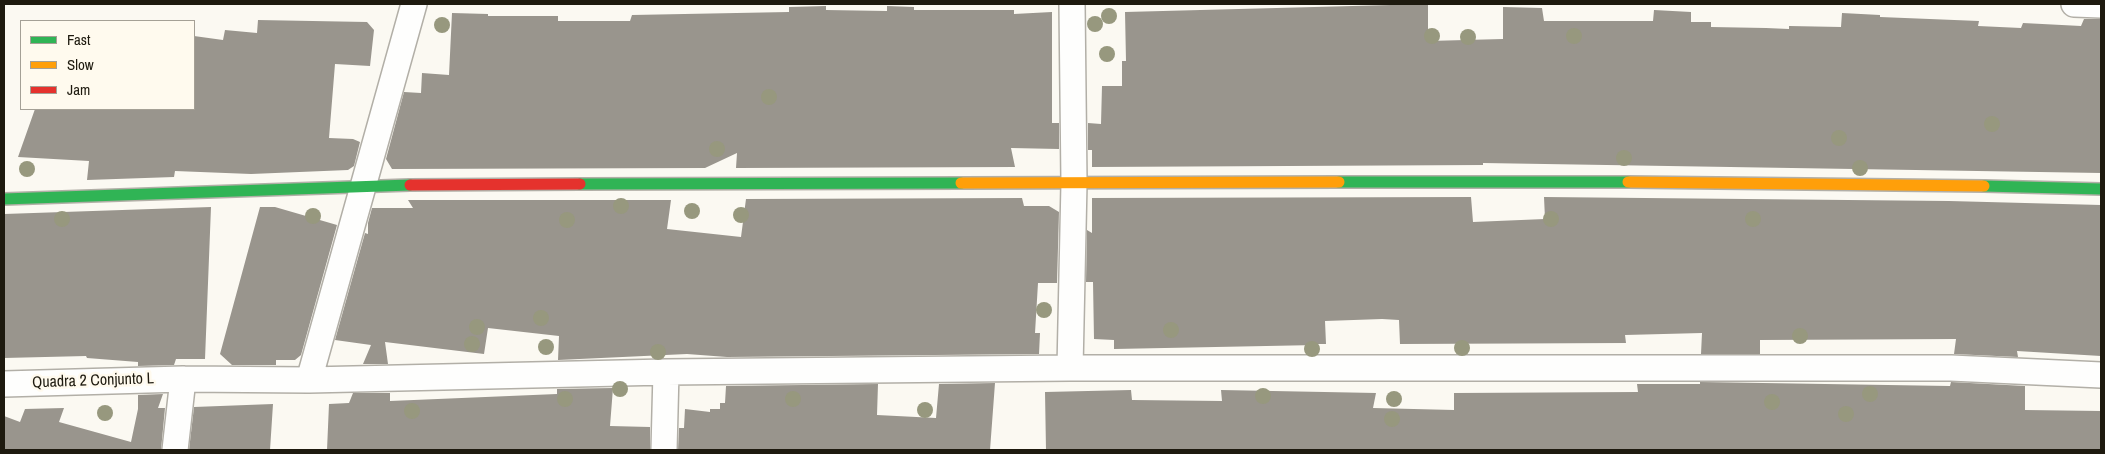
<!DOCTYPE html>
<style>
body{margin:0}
#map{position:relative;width:2105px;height:454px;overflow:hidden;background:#fbf9f2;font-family:"Archivo Narrow",sans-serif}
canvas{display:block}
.frame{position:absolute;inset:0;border:5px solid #1e1a0f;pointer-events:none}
.legend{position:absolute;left:20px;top:20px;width:175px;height:90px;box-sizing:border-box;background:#fffaee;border:1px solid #a5a095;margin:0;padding:6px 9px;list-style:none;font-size:15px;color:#1e1a0f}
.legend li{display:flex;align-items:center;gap:10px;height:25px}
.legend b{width:25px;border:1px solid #a5a095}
</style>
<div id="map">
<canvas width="2105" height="454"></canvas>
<div class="frame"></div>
<ul class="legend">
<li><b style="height:6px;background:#30b455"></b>Fast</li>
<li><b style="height:6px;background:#ff9f0a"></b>Slow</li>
<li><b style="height:6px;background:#e5322d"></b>Jam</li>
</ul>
</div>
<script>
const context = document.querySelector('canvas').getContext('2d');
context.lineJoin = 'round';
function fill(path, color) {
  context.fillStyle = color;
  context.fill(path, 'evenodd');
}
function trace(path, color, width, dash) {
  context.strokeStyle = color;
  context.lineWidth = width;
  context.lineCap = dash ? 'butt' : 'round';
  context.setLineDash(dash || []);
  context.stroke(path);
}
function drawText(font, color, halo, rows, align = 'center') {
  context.font = font + ' "Archivo Narrow",sans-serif';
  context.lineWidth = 5;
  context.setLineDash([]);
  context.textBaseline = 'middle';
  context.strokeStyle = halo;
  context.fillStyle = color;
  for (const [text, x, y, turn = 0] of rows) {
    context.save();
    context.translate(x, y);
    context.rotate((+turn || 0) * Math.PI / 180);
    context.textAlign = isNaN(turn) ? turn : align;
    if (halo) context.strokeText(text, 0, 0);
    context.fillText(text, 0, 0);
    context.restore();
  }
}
const building = new Path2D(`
 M1428,4V41L1503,39V7L1542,8L1544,21H1653L1654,10L1691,12V22H1711V27L1766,28L1789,29V26L1841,27L1842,13L1880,15V17L1979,21L1978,26L2021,28L2023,23L2081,26L2084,19H2101V173L1483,163V165L1092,167V150H1088V123L1101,124L1102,86H1122V61H1126L1125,12Z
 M826,6V10L887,11V6L914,7V10H1014V14L1052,12V123H1059V149L1011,148L1015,167L736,168L737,153L705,168L392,169L386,159L404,92L421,93L422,73L449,75L452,13L488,14V16H558V21H630L632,15L789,12V7Z
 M258,20L367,22L374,30L370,66L335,64L329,138L353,139L360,142L354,166L348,170L251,174L175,171L174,177L87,180L89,161L18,157L35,109H194V36L223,40L225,30L257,33Z
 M1471,197L1473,222L1545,219L1544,197L1949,201L2101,205V356L2017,351L2018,357L1954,354L1956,339L1760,340V354H1701L1702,333L1625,335L1626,343L1400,344L1399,320L1382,319L1325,321L1326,344H1316L1317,345L1114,349V340L1094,339L1093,282H1086L1087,230L1092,233V198Z
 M1022,198L1024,206H1049L1059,212L1057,283H1038L1035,333H1040L1039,354L727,357L687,354L558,360L559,336L488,328L484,354L385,342L388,364H363L371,345L335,340L365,233L368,234V223L372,208H413L408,200H671L667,229L741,237L746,199Z
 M211,207L205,359H176L174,365L138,366V362L87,358L86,356L4,358V214Z
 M260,207H275L337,225L301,355L295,360H276V365H232L220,354Z
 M1700,382L1950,386L1951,382L2025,386V410L2101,411V450H1046L1045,392L1131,390L1132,400L1222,401L1221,390L1376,393L1373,408L1454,410V393L1638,392L1637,384H1700Z
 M995,383L990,450H678L679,428H684L685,409L710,412V409H720V403H725L726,386L878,384L877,415L936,418L939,384Z
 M613,388L610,426L650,427V450H327L329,404L349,403L353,393H390V401L557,394V389Z
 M163,394L158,408H165L161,450H4V416L20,422L25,409L64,408L59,422L131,442L138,409V395Z
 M273,404L270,450H189L194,407Z`);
const street = new Path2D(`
 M2074,4L2101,5
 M1070,368L1074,183L1072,4
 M309,380L414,4
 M4,384L183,379L309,380L666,372L1070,368H1951L2101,375
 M175,450L183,379
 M664,450L666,372`);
const fast = new Path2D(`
 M1339,182H1628
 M580,184L961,183
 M1984,186L2101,189
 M4,199L410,185`);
const slow = new Path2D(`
 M1628,182L1984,186
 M961,183L1339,182`);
const jam = new Path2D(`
 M410,185L580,184`);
const trees = [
 [1109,16],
 [1095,24],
 [442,25],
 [1432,36],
 [1574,36],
 [1468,37],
 [1107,54],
 [769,97],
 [1992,124],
 [1839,138],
 [717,149],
 [1624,158],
 [1860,168],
 [27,169],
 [621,206],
 [692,211],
 [741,215],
 [313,216],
 [62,219],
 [1551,219],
 [1753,219],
 [567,220],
 [1044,310],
 [541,318],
 [477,327],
 [1171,330],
 [1800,336],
 [472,344],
 [546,347],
 [1462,348],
 [1312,349],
 [658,352],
 [620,389],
 [1870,394],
 [1263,396],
 [565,399],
 [793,399],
 [1394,399],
 [1772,402],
 [925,410],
 [412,411],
 [105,413],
 [1846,414],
 [1392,419]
];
const streetNames = [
 ["Quadra 2 Conjunto L",93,381,-2]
];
fill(building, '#99958d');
trace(street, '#b2afa7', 28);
trace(fast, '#b2afa7', 14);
trace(slow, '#b2afa7', 14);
trace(jam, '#b2afa7', 14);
trace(street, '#fefefd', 25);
trace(fast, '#30b455', 11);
trace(slow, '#ff9f0a', 11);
trace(jam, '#e5322d', 11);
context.fillStyle = '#97987e';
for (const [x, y] of trees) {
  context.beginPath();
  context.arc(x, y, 8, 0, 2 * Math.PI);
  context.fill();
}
drawText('16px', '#1e1a0f', '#fffaee', streetNames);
</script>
